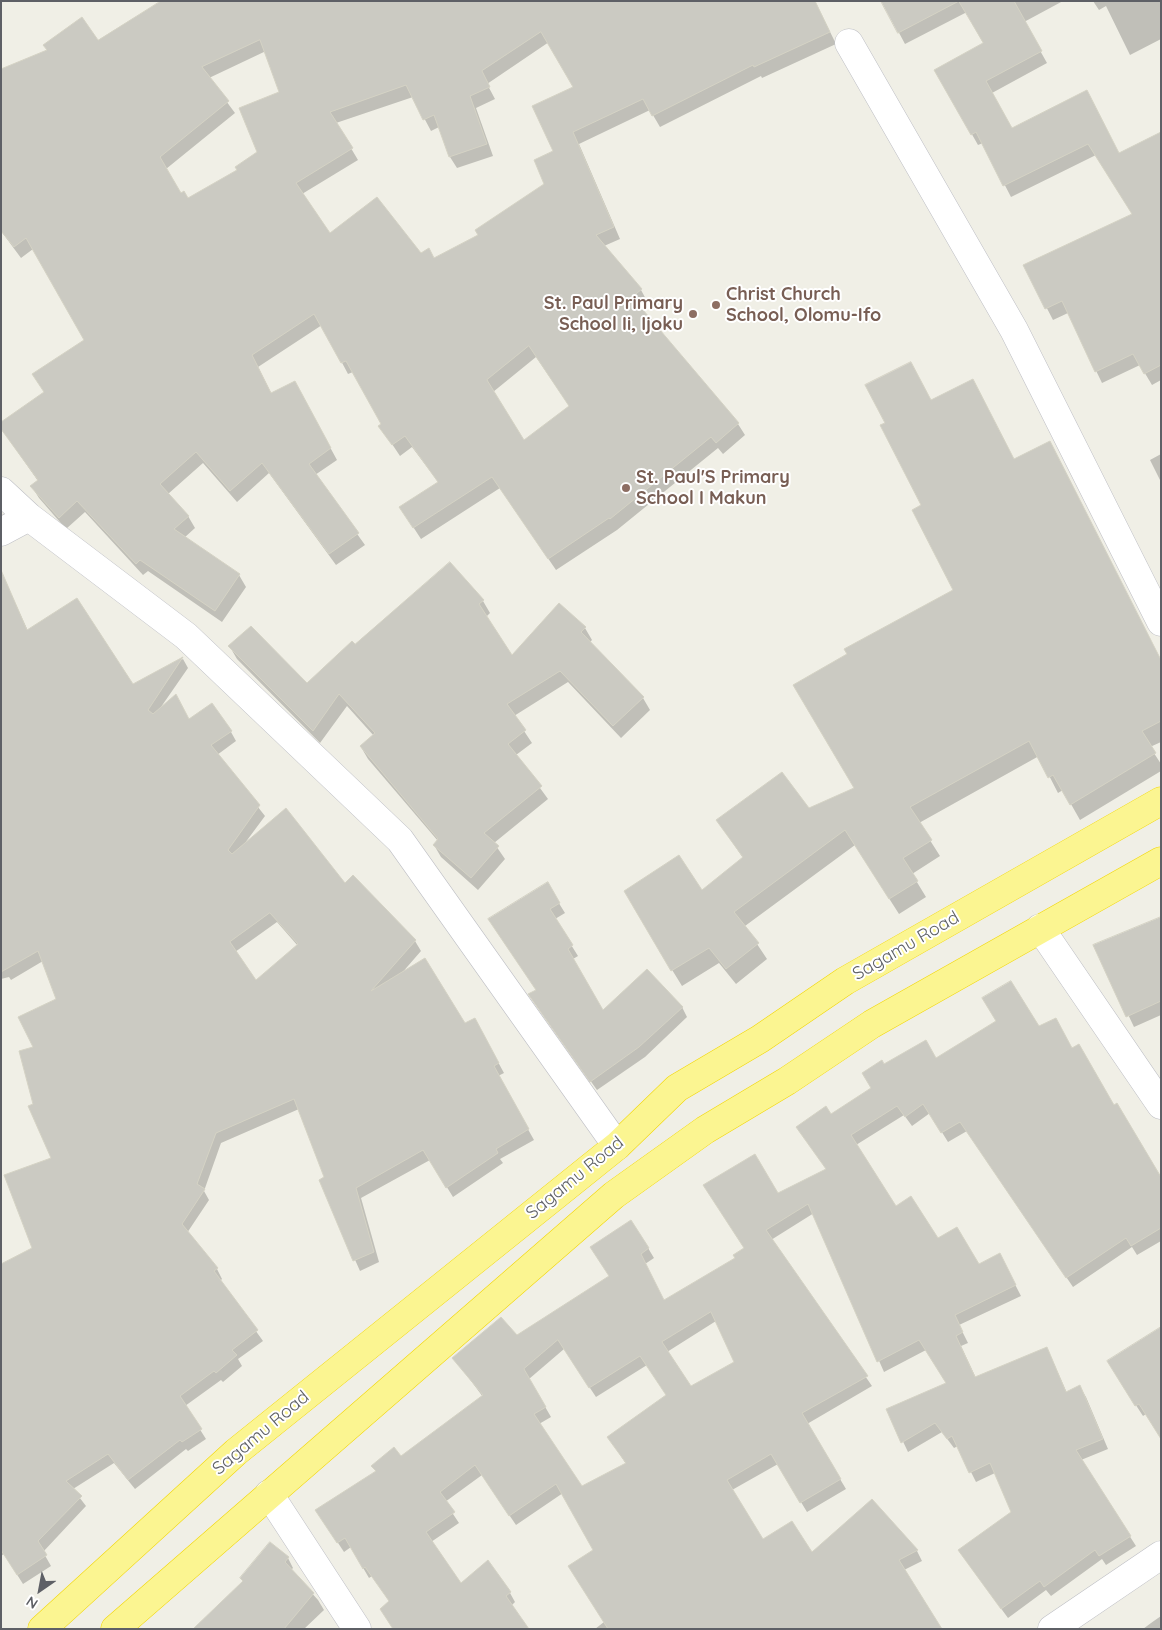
<!DOCTYPE html>
<style>
body{margin:0}
#map{position:relative;width:1162px;height:1630px;overflow:hidden;background:#f0efe6;font-family:Quicksand,sans-serif}
canvas{display:block}
.frame{position:absolute;inset:0;border:2px solid #5e6066;pointer-events:none}
.north{position:absolute;left:15px;top:1565px;width:50px;height:50px;-webkit-text-stroke:4px #fff;paint-order:stroke;rotate:213deg;font-size:14px;font-weight:700;line-height:20px;text-align:center;color:#5e6066}
.north::after{content:'';display:block;margin:auto;width:18px;height:22px;background:#5e6066;clip-path:polygon(50% 0,100% 100%,50% 72%,0 100%)}
</style>
<div id="map">
<canvas width="1162" height="1630"></canvas>
<div class="frame"></div>
<div class="north">N</div>
</div>
<script>
const context = document.querySelector('canvas').getContext('2d');
context.lineJoin = 'round';
function fill(path, color) {
  context.fillStyle = color;
  context.fill(path, 'evenodd');
}
function trace(path, color, width, dash) {
  context.strokeStyle = color;
  context.lineWidth = width;
  context.lineCap = dash ? 'butt' : 'round';
  context.setLineDash(dash || []);
  context.stroke(path);
}
function drawText(font, color, halo, rows, align = 'center') {
  context.font = font + ' Quicksand,sans-serif';
  context.lineWidth = 4;
  context.setLineDash([]);
  context.textBaseline = 'middle';
  context.strokeStyle = halo;
  context.fillStyle = color;
  for (const [text, x, y, turn = 0] of rows) {
    context.save();
    context.translate(x, y);
    context.rotate((+turn || 0) * Math.PI / 180);
    context.textAlign = isNaN(turn) ? turn : align;
    if (halo) context.strokeText(text, 0, 0);
    context.fillText(text, 0, 0);
    context.restore();
  }
}
const shadow = new Path2D(`
 M697,1H815L836,44L762,78L761,76L660,127L650,110L579,144L620,239L604,246L641,290L647,301L639,308L738,424L745,435L723,454L718,448L617,530L556,570L500,488L421,539L408,519L439,483L412,447L400,456L380,426L383,424L353,372L348,374L322,325L258,367L272,395L301,394L337,460L315,475L365,545L336,565L269,473L237,502L203,463L168,494L188,516L195,528L184,538L239,575L246,587L222,622L148,571L143,575L85,512L66,529L39,498L32,487L38,481L1,428L45,392L86,341L33,249L21,258L1,231V71L98,42ZM549,42L575,87L546,184L480,236L434,260L420,254L330,235L302,194L358,160L336,123L413,97L431,131L439,127L450,157L457,168L493,156L476,108L495,99L487,84ZM266,51L280,92L259,153L239,170L188,200L181,194L166,169L235,113L209,78ZM536,357L570,407L524,442L493,392Z
 M882,1H1063L1024,22L1047,63L992,93L1012,129L1087,92L1161,261V380L1152,385L1140,365L1102,383L1068,313L1053,320L1025,266L1133,215L1096,155L1011,197L983,143L978,145L936,71L985,44L967,12L905,44Z
 M1093,1H1161V39L1130,55L1106,6L1099,10Z
 M931,401L1014,460L1161,660V742L1150,747L1161,764V771L1080,820L1063,790L1058,793L1039,756L919,823L940,856L912,874L926,897L899,914L855,845L745,926L767,959L736,984L719,963L682,986L634,908L701,892L743,858L717,820L808,810L855,789L955,591L923,506Z
 M1161,454V482L1150,460Z
 M1,572L28,631L133,685L183,659L188,668L161,707L189,721L231,732L236,741L217,755L265,816L245,843L345,885L415,941L421,951L401,974L465,1024L480,1029L504,1073L498,1076L534,1140L500,1159L503,1163L453,1197L430,1160L361,1198L379,1262L360,1271L320,1181L326,1178L299,1109L221,1143L204,1191L209,1200L187,1233L217,1269L222,1279L220,1281L263,1341L238,1359L242,1366L223,1382L221,1380L185,1406L206,1439L188,1451L186,1449L135,1489L114,1463L73,1489L86,1506L43,1552L51,1566L23,1584L4,1554L1,1556V1468L113,1207L52,1159L34,1105L35,1048L57,1000L43,961L11,980L9,977L1,979ZM277,922L298,946L256,982L235,952Z
 M483,601L490,613L486,617L511,657L585,628L592,640L589,643L643,698L650,710L621,738L568,682L514,716L532,743L516,755L548,799L494,843L505,859L478,890L441,857L434,845L438,841L368,759L361,747L374,736L347,706L320,743L237,659L230,647L307,684L355,646Z
 M547,884L565,913L555,919L578,956L573,959L602,1012L682,1007L687,1017L645,1057L597,1090L536,1004Z
 M1161,918V1015L1134,1027L1095,945Z
 M1039,1028L1072,1049L1161,1178V1241L1137,1255L1132,1247L1073,1287L967,1131L948,1142L930,1113L912,1126L904,1115L856,1145L896,1207L937,1240L978,1266L1005,1265L1021,1296L959,1325L968,1343L961,1346L976,1378L1047,1348L1067,1393L1080,1387L1086,1397L1108,1449L1081,1460L1136,1546L1106,1565L1102,1559L1051,1596L1046,1590L1008,1618L959,1551L1012,1512L995,1473L976,1482L958,1446L954,1448L942,1432L908,1452L888,1410L947,1384L926,1350L884,1372L814,1213L771,1240L872,1386L807,1424L846,1489L807,1512L778,1464L732,1490L763,1541L811,1554L872,1501L917,1551L922,1561L904,1570L941,1629H595L604,1622L595,1550L563,1493L516,1525L482,1475L445,1502L459,1523L431,1542L398,1594L372,1576L369,1578L351,1547L344,1552L323,1520L376,1472L373,1467L401,1457L483,1397L454,1358L516,1336L611,1277L648,1248L654,1258L645,1264L664,1302L737,1259L777,1195L827,1170L831,1116L872,1089L883,1066L936,1059ZM716,1321L736,1363L691,1388L667,1352ZM564,1349L596,1397L647,1365L667,1396L615,1447L626,1464L581,1488L539,1424L551,1417L529,1379Z
 M1161,1329L1146,1414L1143,1416L1115,1373Z
 M288,1558L293,1568L291,1570L318,1600L324,1610L304,1629H195L243,1582L241,1578Z
 M510,1593L515,1602L511,1606L458,1602Z
 M1161,1616V1629H1143L1151,1623Z`);
const building = new Path2D(`
 M161,1H815L830,32L754,67L753,65L652,116L643,99L573,132L614,227L596,235L642,289L632,297L739,423L716,443L711,437L610,519L609,518L548,559L492,477L413,528L399,507L438,482L405,436L392,445L378,426L381,424L346,361L341,363L314,314L252,355L271,393L295,381L331,448L309,464L359,533L329,554L262,463L230,491L196,452L160,484L189,516L174,529L240,574L215,611L140,560L136,564L77,501L59,518L30,486L38,480L1,429V422L44,392L32,374L84,340L26,238L14,247L1,231V69L47,50L43,45L82,17L98,40ZM541,32L573,87L532,106L553,151L534,160L544,184L475,230L478,235L434,258L429,248L421,253L377,197L330,233L296,183L353,148L330,112L406,85L423,120L434,115L449,157L487,144L470,96L490,87L482,71ZM260,40L279,92L239,108L257,152L235,167L237,170L188,198L184,191L181,193L160,157L229,101L202,67ZM529,346L569,406L524,440L487,380Z
 M881,1H959L898,33Z
 M959,1H1014L1042,51L986,81L1012,128L1087,90L1119,153L1161,132V365L1144,374L1133,354L1095,372L1062,301L1045,309L1023,265L1132,214L1088,144L1003,186L976,132L971,135L934,70L983,43Z
 M911,362L931,400L973,379L1014,459L1050,441L1161,660V721L1142,731L1156,753L1070,805L1053,775L1048,778L1029,741L910,807L932,840L903,858L918,881L889,899L845,830L734,912L759,943L726,969L709,948L671,971L624,891L679,855L702,890L743,857L716,820L782,772L809,808L854,788L793,685L847,654L844,649L953,590L912,510L921,505L880,425L885,423L865,385Z
 M450,562L484,600L479,604L512,655L559,603L586,627L581,632L644,697L613,726L560,671L507,704L526,730L508,744L542,786L484,833L499,846L471,878L433,845L438,839L360,746L375,733L339,694L313,731L228,646L251,626L307,683L352,641L355,644Z
 M1,570L27,630L77,598L133,684L183,657L148,710L153,714L176,694L189,719L212,703L232,731L211,745L260,805L228,850L232,854L286,808L345,883L353,875L416,940L371,991L425,958L465,1023L475,1018L499,1063L494,1066L529,1129L496,1149L498,1153L446,1188L423,1150L356,1188L374,1252L353,1261L319,1180L324,1177L294,1099L216,1133L197,1184L205,1189L182,1224L218,1268L214,1271L258,1330L232,1350L237,1355L216,1373L214,1371L180,1396L202,1429L182,1442L180,1440L128,1480L108,1454L66,1481L82,1496L38,1541L47,1555L17,1575L1,1550V1264L32,1248L4,1175L51,1158L28,1106L33,1104L19,1051L33,1047L18,1017L56,999L38,951L1,972ZM270,913L298,944L256,980L230,942Z
 M548,882L560,903L550,909L573,945L568,949L603,1010L647,969L683,1007L639,1047L590,1082L528,994L536,990L488,919Z
 M1161,917V1001L1126,1017L1093,945Z
 M1011,981L1039,1026L1056,1018L1072,1048L1079,1044L1114,1105L1117,1103L1161,1177V1228L1131,1246L1126,1238L1066,1278L960,1122L941,1133L923,1104L905,1117L897,1106L851,1135L896,1206L911,1196L938,1238L957,1227L979,1264L1000,1253L1016,1285L955,1315L963,1332L956,1336L975,1377L1047,1347L1066,1392L1080,1385L1103,1439L1076,1450L1131,1536L1099,1556L1095,1550L1044,1587L1040,1581L1001,1609L958,1550L1011,1512L990,1463L969,1473L952,1436L947,1439L935,1423L901,1443L886,1409L946,1383L919,1340L877,1362L808,1204L766,1230L868,1376L802,1413L841,1479L800,1503L771,1454L727,1480L763,1539L792,1521L812,1552L872,1499L918,1550L899,1560L942,1629H608L568,1566L593,1550L556,1484L509,1516L475,1465L440,1492L455,1512L426,1532L461,1583L488,1560L511,1592L506,1596L529,1629H393L380,1609L389,1601L365,1567L363,1569L345,1538L337,1543L315,1510L376,1471L371,1466L394,1447L401,1456L483,1395L452,1358L501,1317L517,1335L609,1276L590,1247L631,1220L649,1248L641,1254L664,1300L735,1258L733,1255L744,1248L703,1185L755,1154L778,1193L826,1169L796,1127L826,1106L831,1114L871,1088L862,1073L882,1060L884,1064L926,1040L936,1058L996,1021L982,998ZM711,1312L734,1362L691,1386L662,1342ZM558,1340L589,1388L640,1356L666,1395L607,1437L626,1463L582,1486L534,1414L546,1407L524,1369Z
 M1161,1327V1439L1139,1404L1135,1406L1107,1361Z
 M270,1542L289,1557L285,1562L314,1593L284,1629H193L243,1581L240,1578Z`);
const street = new Path2D(`
 M849,43L1014,330L1161,622
 M1,491L29,517L186,636L400,840L617,1146
 M1,532L29,517
 M1040,928L1161,1105
 M269,1494L357,1629
 M1052,1629L1161,1555`);
const highway = new Path2D(`
 M42,1629L236,1452L617,1146L677,1088L760,1039L845,981L1161,801
 M115,1629L614,1195L705,1130L787,1081L872,1024L1161,861`);
const markers = [
 [716,305,5,"#8d6e63"],
 [693,314,5,"#8d6e63"],
 [626,488,5,"#8d6e63"]
];
const educationNames = [
 ["Christ Church",726,295],
 ["School, Olomu-Ifo",726,316],
 ["St. Paul Primary",683,304,"right"],
 ["School Ii, Ijoku",683,325,"right"],
 ["St. Paul'S Primary",636,478],
 ["School I Makun",636,499]
];
const streetNames = [
 ["Sagamu Road",906,946,-30],
 ["Sagamu Road",575,1178,-39],
 ["Sagamu Road",261,1433,-40]
];
fill(shadow, '#0003');
fill(building, '#cbcac2');
trace(building, '#d4d2c4', 1);
trace(street, '#bdbec4', 29);
trace(highway, '#f2d604', 29);
trace(street, '#fff', 28);
trace(highway, '#fbf591', 28);
for (const [x, y, r, color] of markers) {
  const dot = new Path2D();
  dot.arc(x, y, r, 0, 2 * Math.PI);
  context.fillStyle = color;
  context.fill(dot);
  trace(dot, '#fff', 2);
}
drawText('bold 18px', '#785e54', '#fff', educationNames, 'left');
drawText('18px', '#5e6066', '#fff', streetNames);
</script>
